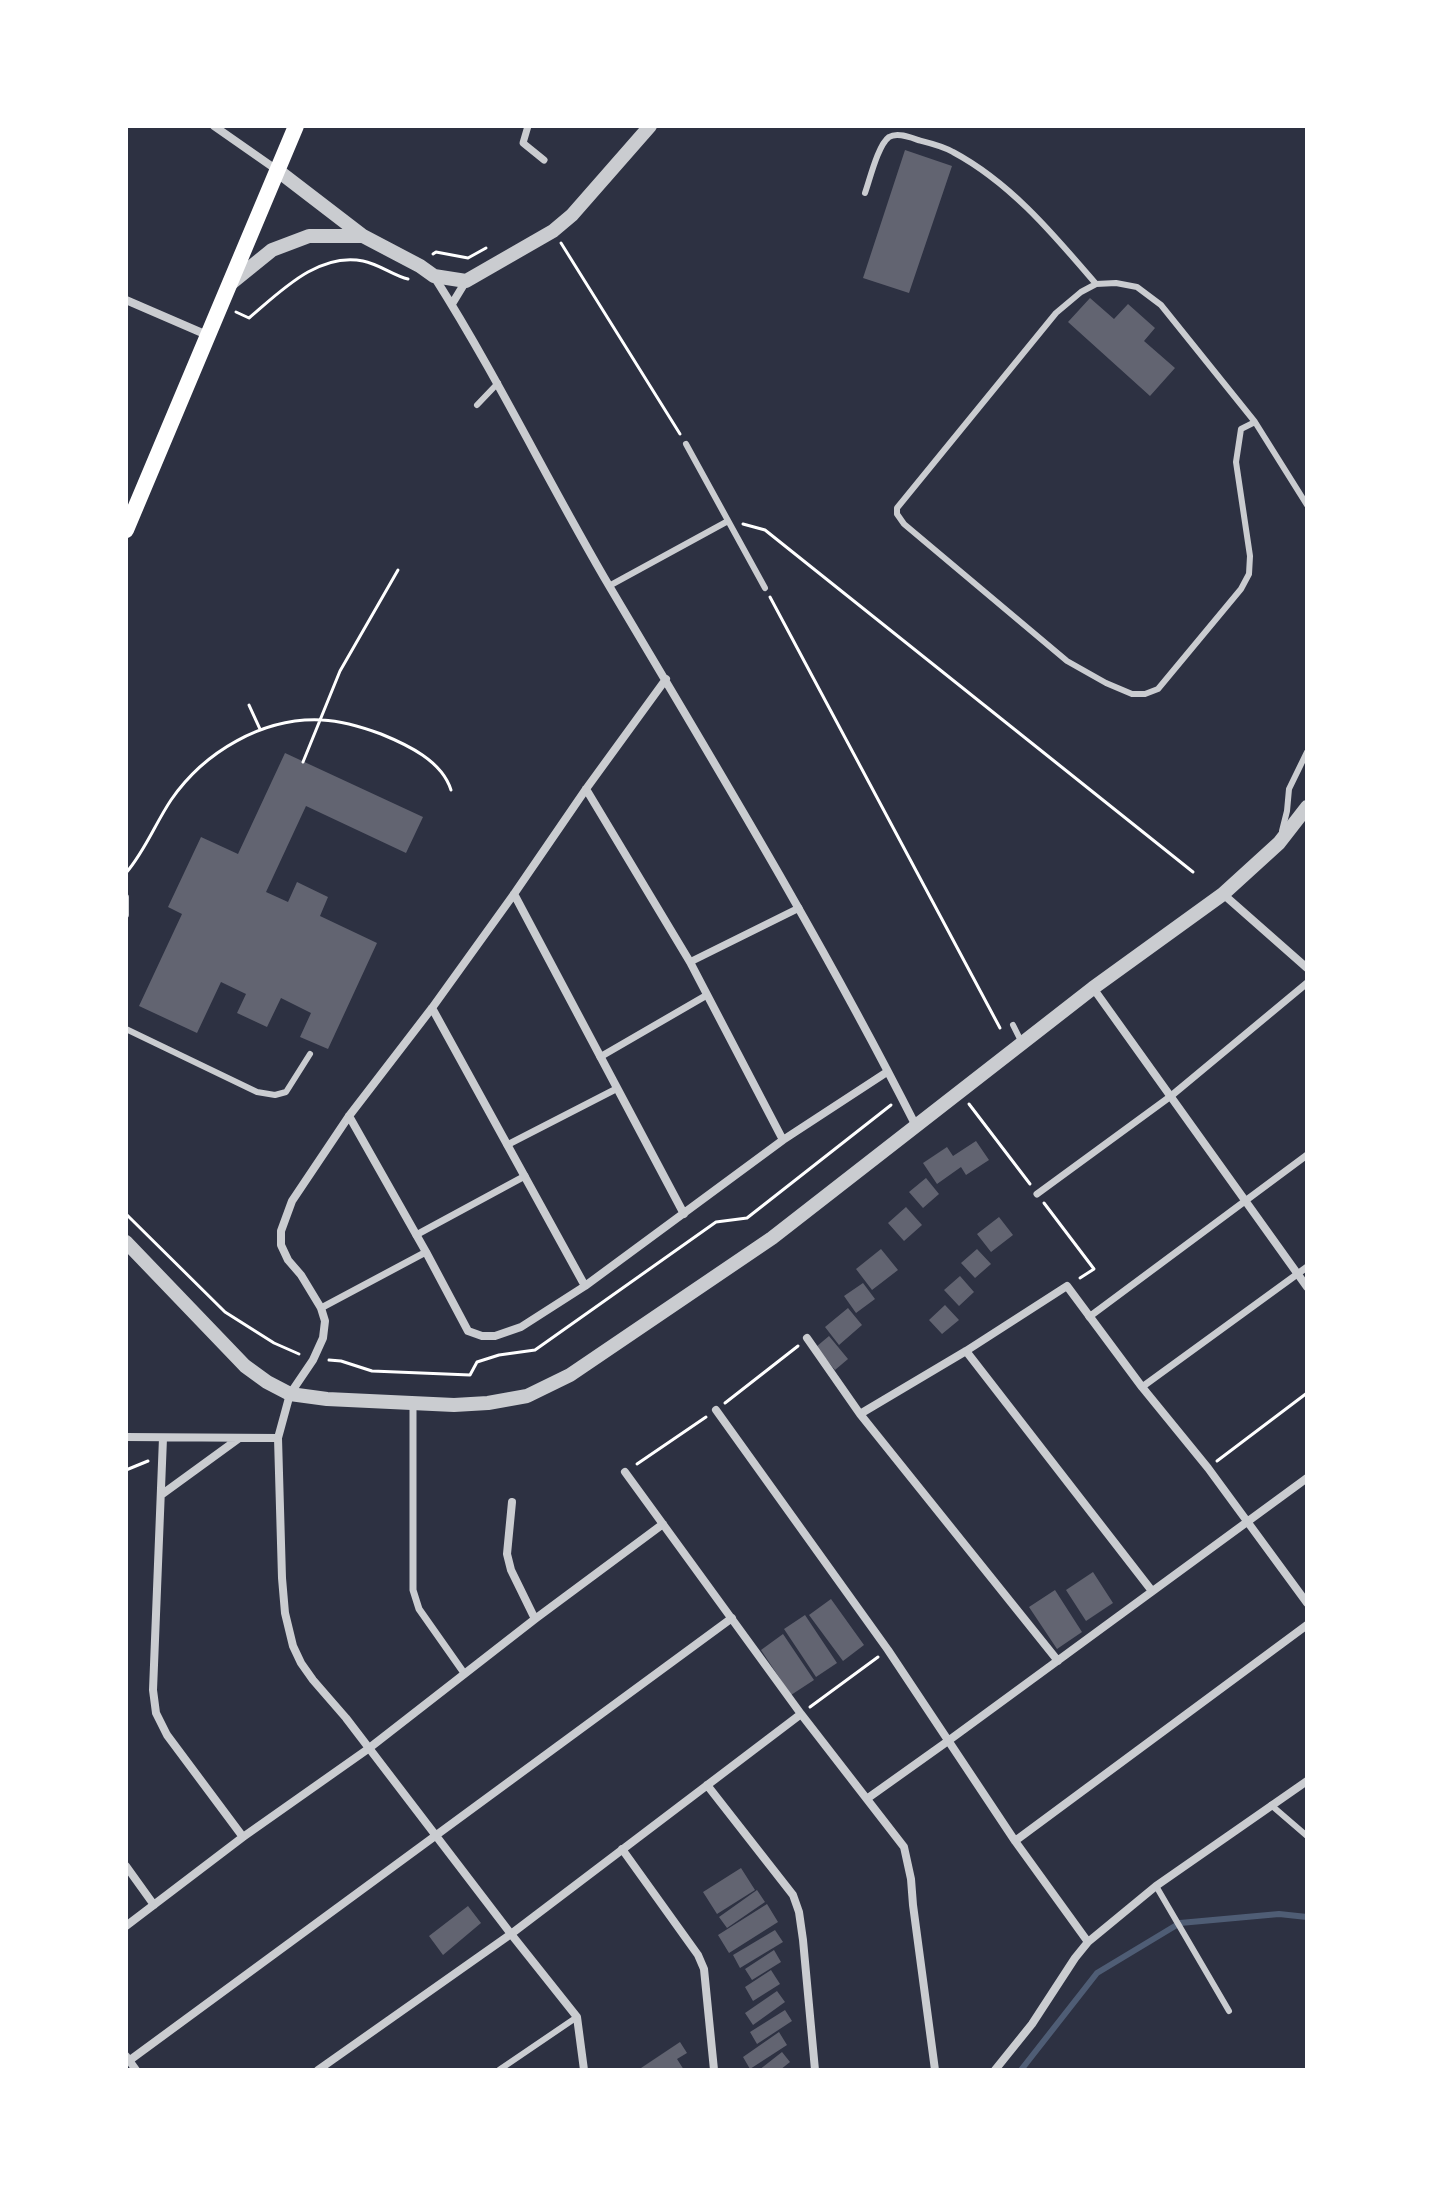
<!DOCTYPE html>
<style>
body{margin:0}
#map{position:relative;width:1433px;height:2196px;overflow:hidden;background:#2d3142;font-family:"Archivo Narrow",sans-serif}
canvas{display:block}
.frame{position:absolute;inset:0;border:128px solid #fff;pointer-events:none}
</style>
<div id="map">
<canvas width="1433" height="2196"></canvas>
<div class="frame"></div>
</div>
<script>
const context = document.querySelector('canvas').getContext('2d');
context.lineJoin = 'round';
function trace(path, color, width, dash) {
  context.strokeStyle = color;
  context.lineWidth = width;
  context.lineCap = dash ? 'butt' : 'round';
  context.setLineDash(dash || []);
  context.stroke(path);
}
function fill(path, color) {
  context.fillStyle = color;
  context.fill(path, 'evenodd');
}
const stream = new Path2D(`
 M1021,2070L1097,1973L1180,1923L1279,1914L1307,1917`);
const building = new Path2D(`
 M905,150L952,166L909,293L863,278Z
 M1090,298L1114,319L1128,304L1155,328L1144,341L1175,368L1150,396L1068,322Z
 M285,753L423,817L406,853L306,806L266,892L288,902L297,882L328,897L320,916L377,943L328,1049L300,1037L311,1013L281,998L267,1027L237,1013L246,994L221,982L197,1033L139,1006L182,914L168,907L201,837L238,854Z
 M976,1141L989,1160L966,1175L961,1167L937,1184L923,1163L947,1147L953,1156Z
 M926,1178L939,1194L923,1208L909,1192Z
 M906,1207L922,1225L904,1241L888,1223Z
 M999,1217L1013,1235L991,1252L977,1234Z
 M881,1249L898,1270L872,1290L856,1269Z
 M977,1249L991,1264L975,1278L961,1263Z
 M960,1276L974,1292L959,1306L944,1290Z
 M863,1283L875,1299L856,1313L844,1296Z
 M945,1305L959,1320L942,1334L929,1320Z
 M848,1308L862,1325L839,1345L825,1327Z
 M829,1336L848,1359L835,1370L816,1347Z
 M1093,1572L1113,1603L1086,1621L1066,1590Z
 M1055,1590L1082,1632L1057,1649L1029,1607Z
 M831,1599L864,1645L843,1661L809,1615Z
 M805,1615L837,1663L816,1677L784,1629Z
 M783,1634L814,1680L791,1695L761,1650Z
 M741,1868L755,1890L717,1914L703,1892Z
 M757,1890L765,1902L727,1928L719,1917Z
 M767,1904L778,1922L729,1953L718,1935Z
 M468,1906L481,1923L443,1955L429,1936Z
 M775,1930L783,1942L740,1968L733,1955Z
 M774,1950L781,1962L752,1980L745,1969Z
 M771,1970L780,1984L753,2001L745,1987Z
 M777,1991L785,2002L753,2025L745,2013Z
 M785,2010L792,2021L757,2044L750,2032Z
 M779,2032L787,2045L750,2069L743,2057Z
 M680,2042L687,2053L677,2059L684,2070H638Z
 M782,2052L790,2062L780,2070H759Z`);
const path = new Path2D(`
 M561,243L680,434
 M433,254L436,252L468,258L486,248
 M236,312L249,318C280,292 318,252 363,261C379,264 394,276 408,279
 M743,524L765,530L1193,872
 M770,597L1000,1028
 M249,705L260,729
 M303,762L340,671L398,570
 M126,873C145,851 155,824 171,800C204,752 263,717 322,720C343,721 362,727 381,734C408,745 442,761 451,790
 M969,1104L1030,1184
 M1044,1203L1094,1269L1080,1278
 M126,1214L225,1312L274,1343L299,1354
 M329,1360L341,1361L372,1371L470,1375L477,1362L499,1355L535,1350L716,1222L747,1218L891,1105
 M725,1403L798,1346
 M1217,1461L1307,1393
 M637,1464L706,1417
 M126,1470L148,1461
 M810,1707L878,1657`);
const service = new Path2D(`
 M865,193C870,179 878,145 889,137C897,132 910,137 918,140C930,143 943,146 953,152C1011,183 1054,235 1096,284
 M477,405L498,383
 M1255,422L1241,429L1236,462L1250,556L1249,574L1241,589L1158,689L1145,694H1132L1106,683L1067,661L904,524L897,514V508L1056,313L1081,292L1096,284L1116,283L1137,287L1161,305L1255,422L1307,505
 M686,444L765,588
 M609,586L728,521
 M1282,831L1287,811L1289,789L1307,752
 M126,897V915
 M1013,1025L1022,1043
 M126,1029L257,1092L275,1095L286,1092L310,1054
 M1271,1805L1307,1836
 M1156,1886L1229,2011
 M499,2070L577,2017`);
const pedestrian = new Path2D(`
 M528,126L523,143L544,160
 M690,962L799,908
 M600,1057L707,995
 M507,1145L616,1089
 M1037,1194L1171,1096L1307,983
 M416,1235L525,1176
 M321,1308L426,1252
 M1089,1317L1307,1155
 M1142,1387L1307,1267
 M413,1402V1590L419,1609L464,1673`);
const minor = new Path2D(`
 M214,126L277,170
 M435,278C499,379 550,486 611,589C716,766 823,942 916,1126
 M126,300L207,335
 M452,304L466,281
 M586,789L690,962L783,1140
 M514,894L684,1214
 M1223,894L1307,968
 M1093,988L1307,1287
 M432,1008L585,1286
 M349,1116L426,1252L468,1331L482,1336H495L521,1327L585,1286L783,1140L887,1072
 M807,1338L860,1414L1058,1661
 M966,1351L1152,1591
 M716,1410L888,1650L1015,1841L1088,1942
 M860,1414L966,1351L1067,1286L1142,1387L1208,1468L1307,1603
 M126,1437L278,1438
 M163,1438L153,1690L156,1713L167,1735L243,1837
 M625,1472L801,1714L904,1847L911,1879L913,1905L935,2070
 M161,1495L238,1439
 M512,1502L507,1554L511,1570L535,1619
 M707,1785L793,1895L799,1912L803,1940L815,2070
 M868,1798L948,1741L1307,1478
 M1015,1841L1307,1625
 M622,1849L698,1955L704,1969L714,2070
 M126,1866L154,1905
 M126,1926L243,1837L368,1749L535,1619L663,1524
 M126,2056L136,2070
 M130,2060L732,1618
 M318,2070L511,1934L801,1714
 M584,2070L577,2017L511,1934L346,1718L313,1680L301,1663L293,1646L285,1613L282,1578L278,1438L290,1394L313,1360L323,1338L325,1321L321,1308L301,1275L288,1260L281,1245V1231L292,1201L349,1116L432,1008L514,894L586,789L666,679
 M995,2070L1032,2024L1075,1958L1088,1942L1156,1886L1307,1781`);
const tertiary = new Path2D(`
 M277,170L363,236L420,266L434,276L466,281L553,231L572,215L650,126
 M230,284L272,250L309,236H363
 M126,1242L245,1366L267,1382L290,1394L327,1399L454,1405L488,1403L527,1396L570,1375L772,1238L1093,988L1223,894L1279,843L1307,807`);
const secondary = new Path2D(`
 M126,530L296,126`);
trace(stream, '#4f5d75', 6);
fill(building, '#626471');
trace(path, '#fff', 3);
trace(service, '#caccd0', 6);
trace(pedestrian, '#caccd0', 7);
trace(minor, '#caccd0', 8);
trace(tertiary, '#caccd0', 14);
trace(secondary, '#fff', 16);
</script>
